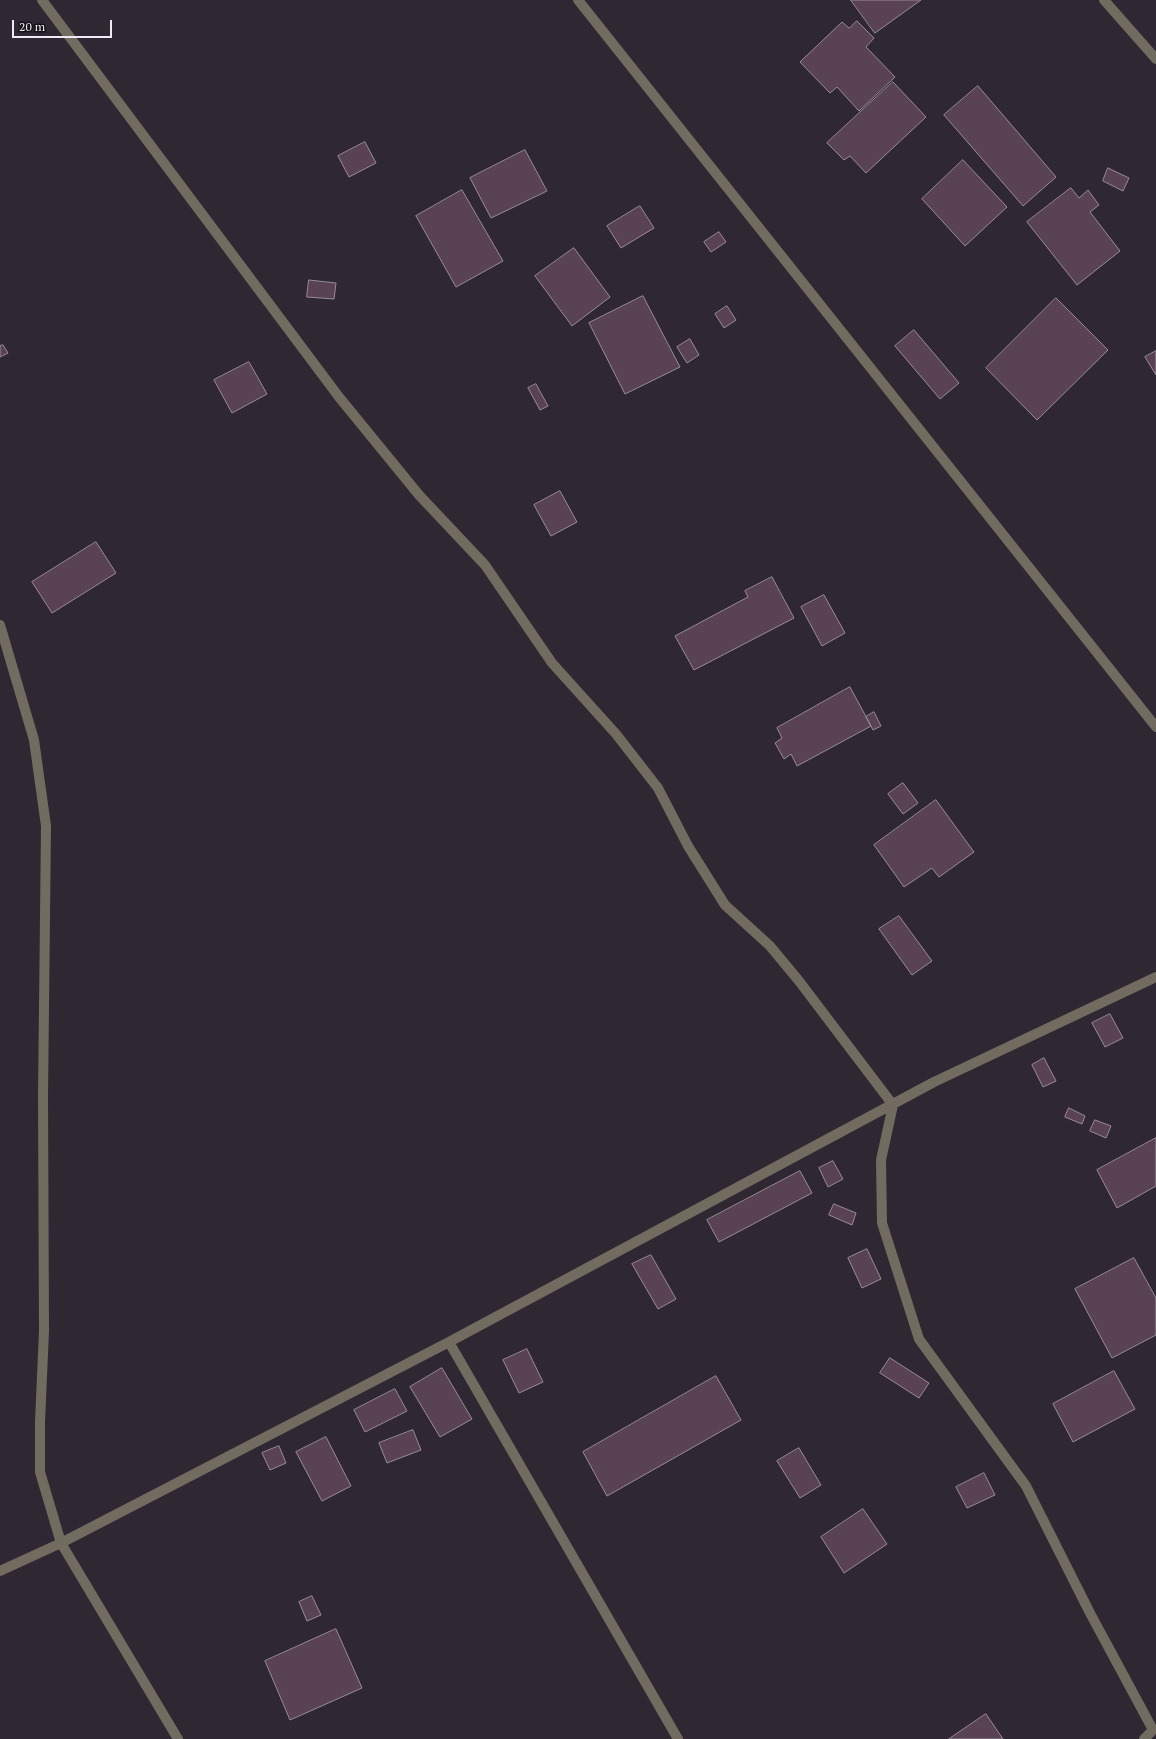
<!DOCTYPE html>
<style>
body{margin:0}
#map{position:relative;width:1156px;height:1739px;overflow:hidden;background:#2f2832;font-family:"PT Serif",serif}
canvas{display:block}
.scale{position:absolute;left:12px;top:20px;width:100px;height:18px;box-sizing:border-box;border:2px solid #f0ebf2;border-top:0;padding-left:5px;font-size:12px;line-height:14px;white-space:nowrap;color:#f0ebf2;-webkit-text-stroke:3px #151217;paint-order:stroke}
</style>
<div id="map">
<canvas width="1156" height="1739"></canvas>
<div class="scale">20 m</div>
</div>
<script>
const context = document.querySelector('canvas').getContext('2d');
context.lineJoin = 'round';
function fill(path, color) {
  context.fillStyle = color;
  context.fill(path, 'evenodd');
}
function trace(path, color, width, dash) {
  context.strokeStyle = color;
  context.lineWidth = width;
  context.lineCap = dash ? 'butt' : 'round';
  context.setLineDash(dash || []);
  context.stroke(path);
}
const building = new Path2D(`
 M851,0H921L875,33Z
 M857,21L874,38L866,47L895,77L859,111L837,87L830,93L800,62L842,22L849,28Z
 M893,82L926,117L866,173L850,156L844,160L827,143Z
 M978,86L1056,177L1023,206L944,115Z
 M365,142L376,163L349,177L338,156Z
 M525,150L547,191L491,218L470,178Z
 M963,160L1007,207L965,246L922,199Z
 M1108,168L1129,178L1123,191L1103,181Z
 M1071,188L1079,198L1088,190L1099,205L1090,212L1120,251L1077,285L1027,222Z
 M462,190L503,261L456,287L416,216Z
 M640,206L654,228L621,248L607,226Z
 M719,232L726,242L711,252L704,242Z
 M574,248L610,297L572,326L535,276Z
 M309,280L336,283L334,299L307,297Z
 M643,296L680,367L625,394L589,323Z
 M1056,298L1108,350L1037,420L986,368Z
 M727,306L736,320L724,328L715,314Z
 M914,330L959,383L940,399L895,346Z
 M690,339L699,355L687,363L677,347Z
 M3,345L8,353L0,357V346Z
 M1156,351V375L1145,357Z
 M249,362L267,394L232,413L214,380Z
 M536,384L548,406L540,410L528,388Z
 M560,491L577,522L551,536L534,505Z
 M96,542L116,573L52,613L32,582Z
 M772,577L794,618L694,670L675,636L748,597L745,591Z
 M824,595L845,633L822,646L801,607Z
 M850,687L871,726L797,766L791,754L784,759L775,743L782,738L777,728Z
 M874,712L881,726L873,730L866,717Z
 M903,783L918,803L903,814L888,794Z
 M936,800L974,852L939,877L932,868L904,887L874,845Z
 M899,916L932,961L912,975L879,929Z
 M1110,1014L1123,1038L1105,1047L1092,1023Z
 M1044,1058L1056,1081L1043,1087L1032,1065Z
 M1069,1108L1085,1116L1082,1124L1065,1117Z
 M1095,1120L1111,1126L1106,1138L1090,1131Z
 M1156,1138V1186L1117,1208L1097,1170Z
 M833,1161L843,1179L828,1187L819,1168Z
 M800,1171L812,1193L719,1242L707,1220Z
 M834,1204L856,1213L852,1225L829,1215Z
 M867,1249L881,1279L862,1288L848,1258Z
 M651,1255L676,1299L658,1309L632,1264Z
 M1134,1258L1156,1298V1335L1112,1358L1075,1289Z
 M527,1349L543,1382L519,1393L503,1360Z
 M890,1358L929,1383L919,1398L880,1373Z
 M442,1368L472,1419L440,1437L410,1387Z
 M1114,1371L1135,1409L1073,1442L1053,1404Z
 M716,1376L741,1420L607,1496L583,1452Z
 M395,1389L407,1411L365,1432L354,1410Z
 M413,1430L421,1450L387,1463L379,1443Z
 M326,1437L351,1486L322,1501L296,1452Z
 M279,1446L286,1463L270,1470L262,1453Z
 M799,1448L821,1485L800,1498L777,1461Z
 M984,1473L995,1495L967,1508L956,1487Z
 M863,1509L887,1544L844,1573L821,1537Z
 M312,1596L321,1615L307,1621L299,1602Z
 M336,1629L362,1688L290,1720L265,1661Z
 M986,1714L1003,1739H949Z`);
const street = new Path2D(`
 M42,0L339,397L419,495L485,565L552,663L616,734L658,788L688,846L725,905L770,946L799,981L893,1105L881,1160L882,1223L919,1339L1026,1486L1090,1613L1153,1730L1144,1739
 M578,0L1156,727
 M1104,0L1156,59
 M0,625L34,740L46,826L43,1096L44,1331L40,1422V1472L61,1543L178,1739
 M449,1342L678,1739
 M0,1571L61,1543L449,1342L934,1082L1156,977`);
fill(building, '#584254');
trace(building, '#988d96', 1);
trace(street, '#716b60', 10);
</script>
